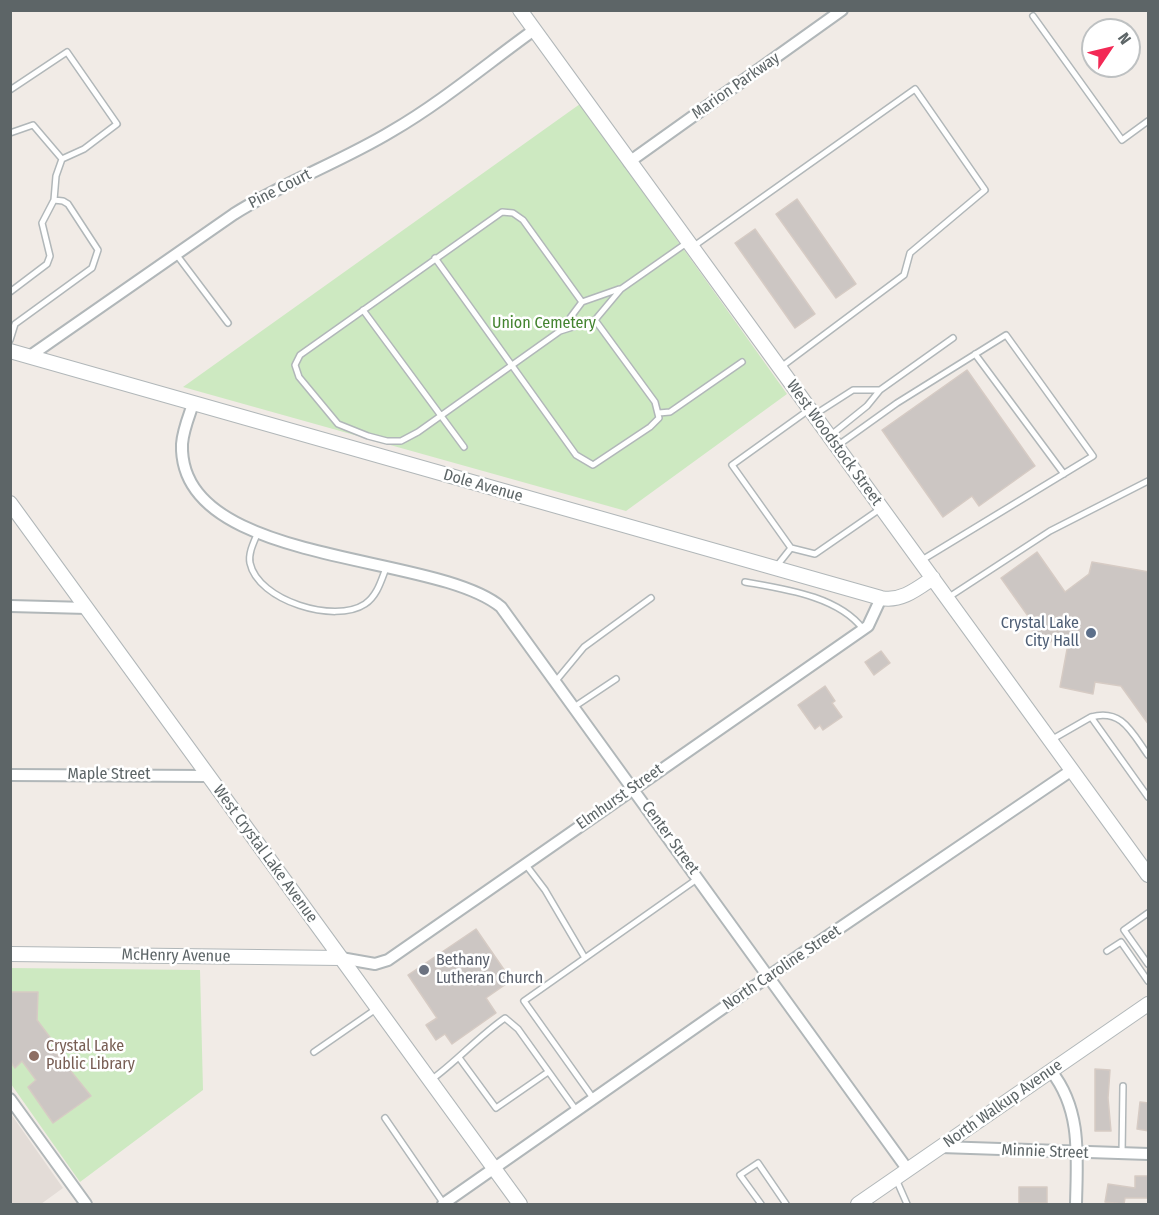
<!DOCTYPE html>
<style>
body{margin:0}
#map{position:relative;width:1159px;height:1215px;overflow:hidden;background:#f1ebe6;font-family:"Fira Sans Condensed",sans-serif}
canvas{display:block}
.frame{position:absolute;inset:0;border:12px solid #5d6567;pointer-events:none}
.north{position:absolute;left:1081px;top:18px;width:60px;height:60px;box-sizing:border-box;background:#fff;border:2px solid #bec1c2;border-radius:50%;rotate:55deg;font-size:16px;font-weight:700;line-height:24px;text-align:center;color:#5d6567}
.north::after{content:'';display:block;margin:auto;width:21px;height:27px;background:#f32955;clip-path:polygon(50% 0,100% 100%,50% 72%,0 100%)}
</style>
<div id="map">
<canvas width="1159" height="1215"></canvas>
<div class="frame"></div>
<div class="north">N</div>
</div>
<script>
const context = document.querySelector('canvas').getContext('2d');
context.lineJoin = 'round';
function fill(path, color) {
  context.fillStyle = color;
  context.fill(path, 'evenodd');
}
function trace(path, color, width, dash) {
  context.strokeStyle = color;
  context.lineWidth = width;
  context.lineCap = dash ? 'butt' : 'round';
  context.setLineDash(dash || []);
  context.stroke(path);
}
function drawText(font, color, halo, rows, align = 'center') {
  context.font = font + ' "Fira Sans Condensed",sans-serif';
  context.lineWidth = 5;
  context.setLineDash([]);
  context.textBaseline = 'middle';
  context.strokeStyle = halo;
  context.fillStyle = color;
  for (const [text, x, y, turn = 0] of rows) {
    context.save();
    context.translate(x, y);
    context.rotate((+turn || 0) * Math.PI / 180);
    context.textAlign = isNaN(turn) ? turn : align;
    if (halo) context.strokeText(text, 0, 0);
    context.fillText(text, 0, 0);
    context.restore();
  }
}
const education = new Path2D(`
 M11,1114L63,1188L41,1204H11Z`);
const green = new Path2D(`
 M580,104L787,394L626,511L183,387Z
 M10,968L200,970L203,1090L80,1182L11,1084Z`);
const building = new Path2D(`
 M797,199L856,284L836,298L776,214Z
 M755,229L815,314L795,328L735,243Z
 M967,370L1035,466L979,506L972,496L943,517L882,430Z
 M1037,552L1065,592L1089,574L1092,562L1149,572V725L1121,686L1095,682L1093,694L1060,687L1068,644L1052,641L1044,647L1029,626L1033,623L1001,578Z
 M881,651L890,663L874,675L865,662Z
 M825,686L835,701L832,703L842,717L823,730L820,725L815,729L798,705Z
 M476,929L507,974L505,976L509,982L486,998L496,1013L452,1044L445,1034L436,1040L426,1025L437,1018L408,975Z
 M10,992H38L37,1020L52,1040L48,1043L91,1096L53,1123L28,1087L36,1080L22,1061L15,1068L10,1061Z
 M1095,1069L1110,1070L1108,1098L1111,1131H1095Z
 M1140,1102L1149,1103V1131L1137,1129Z
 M1135,1176H1149V1198H1125L1124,1204L1105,1202L1108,1184L1135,1188Z
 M1019,1187H1047V1203H1019Z`);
const service = new Path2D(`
 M1033,16L1122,140L1148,121
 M10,90L67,52L117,124L84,149L62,159L56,176L54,200L42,223L50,256L47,264L10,292
 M10,133L33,125L62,159
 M694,246L915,89L985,190L910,253L904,275L781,367
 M176,254L228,323
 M435,258L576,455L593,465L650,427L659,418L655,402L595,320
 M582,302L523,220L513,213L502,212L300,355L295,365L299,377L338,424L368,436L387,441H401L418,432L560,331L595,320L621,289L688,242
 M363,310L464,447
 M561,330L582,302L619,289
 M10,340L15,324L92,268L98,250L68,204L63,201L54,200
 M975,354L1064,474
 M880,390L953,338
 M659,413L670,412L742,362
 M814,415L853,390H880L867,406L831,435
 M837,446L897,403L1006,335L1093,456L922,560
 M258,532C254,542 248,553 250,563C258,601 335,624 365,604C377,596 381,581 386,568
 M791,548L815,554L880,509
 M776,567L791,548L732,465L810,409
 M745,582C784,589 838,596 863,629
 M949,597L1050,531L1148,481
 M555,682L584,647L651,598
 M574,707L616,679
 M1091,717C1122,708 1132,733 1148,755
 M1051,740L1091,717L1148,797
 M526,865L545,890L585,958
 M1148,913L1124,930L1148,964
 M1107,951L1121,942L1148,981
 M314,1052L376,1009
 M460,1059L496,1108L548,1072
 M431,1080C457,1061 478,1037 505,1018L518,1029L576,1110
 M593,1098L524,1001L697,879
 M385,1118L444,1204
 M1122,1154L1123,1086
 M896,1179L907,1204
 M761,1204L740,1175L758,1163L786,1204`);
const minor = new Path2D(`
 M629,162L842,10
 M30,356L234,214C284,182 341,162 392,131C442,102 488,63 534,30
 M193,404C189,416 183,430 182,444C178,567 434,551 501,607L908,1170
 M10,606L87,608
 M10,775L207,776
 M341,958L375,964L388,960L868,626L881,598
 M1051,1071C1082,1110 1077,1157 1076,1204
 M10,1099L86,1204
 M941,1147L1148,1154
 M443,1204L769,976L1072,770`);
const tertiary = new Path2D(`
 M520,10L1148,875
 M10,351L881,598C901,602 917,589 933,578
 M10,503L520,1204
 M10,954L341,958
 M858,1204L1148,1004`);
const markers = [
 [1091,633,6,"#5c6f8a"],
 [424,970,6,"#6b7280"],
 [34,1056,6,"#8d6e63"]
];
const streetNames = [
 ["Marion Parkway",736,86,-35],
 ["Pine Court",280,189,-27],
 ["West Woodstock Street",834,443,54],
 ["Dole Avenue",483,486,16],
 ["Maple Street",109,775],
 ["Elmhurst Street",620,797,-35],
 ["Center Street",670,838,54],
 ["West Crystal Lake Avenue",265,854,54],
 ["McHenry Avenue",176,956,1],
 ["North Caroline Street",782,968,-34],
 ["North Walkup Avenue",1003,1104,-35],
 ["Minnie Street",1045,1152,2]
];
const parkNames = [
 ["Union Cemetery",544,324]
];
const serviceNames = [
 ["Crystal Lake",1079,624],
 ["City Hall",1079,642]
];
const worshipNames = [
 ["Bethany",436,961],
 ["Lutheran Church",436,979]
];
const educationNames = [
 ["Crystal Lake",46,1047],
 ["Public Library",46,1065]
];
fill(education, '#e3dcd7');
fill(green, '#cde9c1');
fill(building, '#ccc6c3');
trace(building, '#d6cbc4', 1.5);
trace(service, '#b1b7b9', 8);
trace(minor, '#b1b7b9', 14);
trace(tertiary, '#b1b7b9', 16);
trace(service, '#fff', 5);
trace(minor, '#fff', 10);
trace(tertiary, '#fff', 14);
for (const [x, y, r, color] of markers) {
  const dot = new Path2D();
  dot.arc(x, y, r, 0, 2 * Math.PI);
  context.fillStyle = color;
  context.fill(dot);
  trace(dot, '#fff', 2);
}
drawText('16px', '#5d6567', '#fff', streetNames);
drawText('16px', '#448430', '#fff', parkNames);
drawText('16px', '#4e5e75', '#fff', serviceNames, 'right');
drawText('16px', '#5b616d', '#fff', worshipNames, 'left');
drawText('16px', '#785e54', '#fff', educationNames, 'left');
</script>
